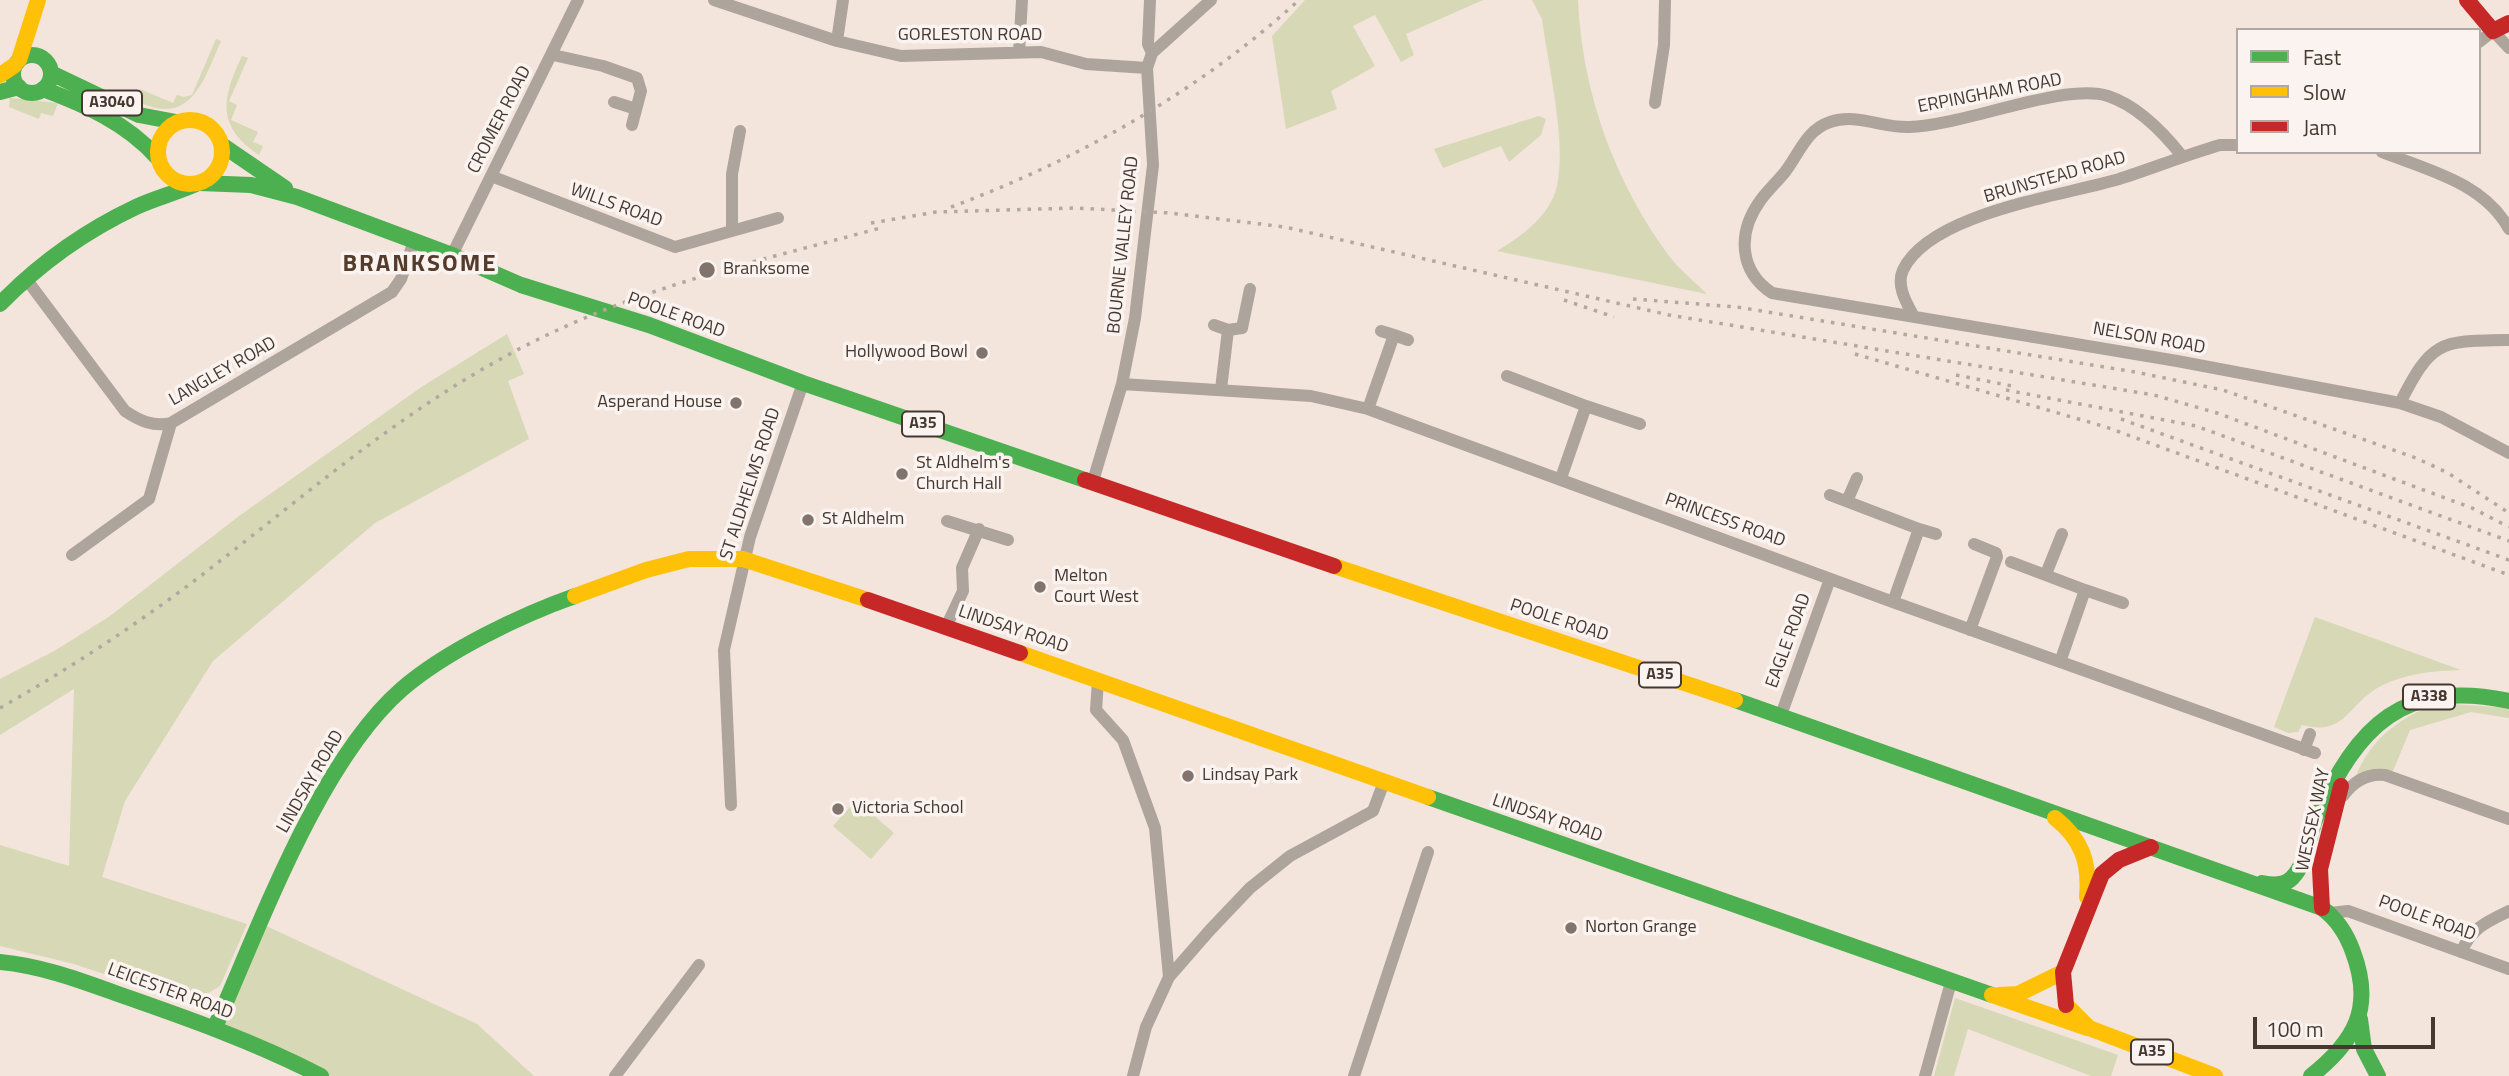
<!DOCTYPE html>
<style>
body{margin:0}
#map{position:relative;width:2509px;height:1076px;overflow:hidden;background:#f3e4dc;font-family:"Titillium Web",sans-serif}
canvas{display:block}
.legend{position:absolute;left:2236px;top:28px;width:245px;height:126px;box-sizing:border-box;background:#faf3ef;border:2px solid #b2a8a3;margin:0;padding:9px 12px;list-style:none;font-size:21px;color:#453831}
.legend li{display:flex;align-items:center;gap:14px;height:35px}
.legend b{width:35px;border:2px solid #b2a8a3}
.scale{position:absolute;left:2253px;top:1017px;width:182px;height:32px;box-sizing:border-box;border:4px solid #453831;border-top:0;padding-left:9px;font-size:21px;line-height:24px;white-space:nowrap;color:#453831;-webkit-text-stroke:5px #faf3ef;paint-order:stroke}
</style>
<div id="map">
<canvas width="2509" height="1076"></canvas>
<ul class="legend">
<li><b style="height:9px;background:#4caf50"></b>Fast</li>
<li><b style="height:9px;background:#ffc107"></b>Slow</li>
<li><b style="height:9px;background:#c62828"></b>Jam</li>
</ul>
<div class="scale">100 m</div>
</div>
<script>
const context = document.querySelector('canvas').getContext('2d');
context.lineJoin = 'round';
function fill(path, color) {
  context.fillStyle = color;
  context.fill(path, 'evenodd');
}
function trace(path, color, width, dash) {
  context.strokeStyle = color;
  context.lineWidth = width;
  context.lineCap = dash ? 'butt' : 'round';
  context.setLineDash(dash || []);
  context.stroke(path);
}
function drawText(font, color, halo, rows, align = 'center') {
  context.font = font + ' "Titillium Web",sans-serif';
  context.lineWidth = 7;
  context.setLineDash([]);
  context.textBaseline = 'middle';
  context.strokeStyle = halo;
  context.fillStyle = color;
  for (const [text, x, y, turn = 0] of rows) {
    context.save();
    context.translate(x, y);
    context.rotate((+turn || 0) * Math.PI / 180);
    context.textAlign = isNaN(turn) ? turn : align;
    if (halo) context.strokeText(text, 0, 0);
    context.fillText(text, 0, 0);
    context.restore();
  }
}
const green = new Path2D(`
 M1305,0H1483L1406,34L1414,55L1401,62L1375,15L1353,26L1375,66L1331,91L1337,109L1286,129L1272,36Z
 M1532,0H1578C1582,92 1614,181 1669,256C1680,270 1695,282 1707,294L1497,251C1522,236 1550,216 1557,186C1567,142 1548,65 1542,19Z
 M216,39L221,41C203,82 190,129 135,100L140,89L173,103L177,95L184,97L192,95Z
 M242,56L248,58L229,101L237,105L231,120L258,132L253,142L263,146L259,155C216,126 222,98 242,56Z
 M10,98L58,103L53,116L41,113L39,119L9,107Z
 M1539,116L1546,119L1541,135L1509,162L1501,146L1443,168L1434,149Z
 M507,334L524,374L508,381L529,439L375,523L213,661L125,801L102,877L247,924L220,986L195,1001H185L74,964L0,946V845L69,866L74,689L0,735V679L56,650L110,616L239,516L423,386Z
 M2315,617L2461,670C2434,671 2406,673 2381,686C2348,703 2346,737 2302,725L2298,732L2288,733L2274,727Z
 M2437,703L2509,708V718L2471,712L2410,730L2393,771L2356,776C2371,738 2400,718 2437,703Z
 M856,800L894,833L871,859L833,826Z
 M262,924L477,1024L534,1076H321L215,1027Z
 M1955,998L2118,1055L2111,1076H2091L1968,1029L1954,1076H1934Z`);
const street = new Path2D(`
 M714,0L837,41L901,56L1041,52L1086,64L1147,68
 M1150,0L1148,44L1152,53
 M837,41L843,0
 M2479,42L2493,31L2509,48
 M1019,52L1022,0
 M553,55L603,66L637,78L641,91L632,125
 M614,102L636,109
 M1655,103L1664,45L1665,0
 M2382,152C2428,170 2484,183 2509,229
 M2182,156C2163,132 2138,106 2108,96C2063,82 1963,126 1909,127C1882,128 1857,113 1830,122C1806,130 1799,154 1785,172C1777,182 1767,191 1760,201C1737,233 1739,271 1772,293L2177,361L2400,403L2441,417L2509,453
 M491,176L675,247L778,218
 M732,231V174L740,131
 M452,255L578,0
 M27,280L125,411C140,421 153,427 171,423L392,292L401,279L414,241
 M1913,315C1906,302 1896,285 1903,270C1930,213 2062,196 2119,179C2153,168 2186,155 2220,145H2238
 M1214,325L1228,330L1242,328L1250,289
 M1394,335L1408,340
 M1507,376L1586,406L1561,478
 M1122,384L1311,396L1368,409L1893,602L2315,753
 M1221,389L1228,330
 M2400,403C2432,340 2439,341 2509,340
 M1586,406L1640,424
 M1368,409L1394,335L1381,331
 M1093,481L1122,384L1135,318L1153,165L1147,68L1152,53L1211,0
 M1830,495L1919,529L1893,602
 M1847,501L1857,478
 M947,521L1008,540
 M1919,529L1936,534
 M72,555L149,499L171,423
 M2011,562L2085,590L2060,662
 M2046,574L2062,534
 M2085,590L2123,603
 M946,627L963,591L962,568L979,529
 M1970,630L1997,557L1996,553L1974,544
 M1098,681L1096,710L1123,740L1155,828L1169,977
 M1781,715L1830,579
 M2304,750L2310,734
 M2343,796C2353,782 2367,773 2385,775L2509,819
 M731,805L724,650L750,537L803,383
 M2330,913L2348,911L2509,969
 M2461,952C2472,928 2486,922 2509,911
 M615,1076L699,965
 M1133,1076L1146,1027L1169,977L1210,930L1250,888L1290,856L1373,811L1384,782
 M1354,1076L1428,852
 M1925,1076L1951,982`);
const fast = new Path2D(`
 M13 74a19 19 0 1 1 38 0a19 19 0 1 1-38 0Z
 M51,73L139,115L176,122
 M43,89C86,105 126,123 157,157
 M0,92L19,87
 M222,145L285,188
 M200,183L251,185L297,197L452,255L521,285L649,325L803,383L1085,480
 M0,304C39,264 85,231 136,207C155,198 176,193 196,184
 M1735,700L2322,908C2337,919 2347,935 2353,952C2374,1008 2355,1041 2311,1076
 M1428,797L1992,995
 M2262,883C2273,885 2284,886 2292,878C2307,863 2308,837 2316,818C2358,725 2403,679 2509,701
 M0,962C42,966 79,980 118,994C187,1018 255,1042 321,1076
 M2360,1019L2364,1049L2378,1076
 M215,1027C260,926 319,761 402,689C446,651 521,615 575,596`);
const slow = new Path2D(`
 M19,60L38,0
 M0,75L15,65
 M158 152a32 32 0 1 1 64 0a32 32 0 1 1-64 0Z
 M1334,566L1735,700
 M575,596L646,570L689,559H743L868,600
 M1020,653L1428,797
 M2055,818C2082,839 2090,863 2087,897
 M1992,995L2087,1028
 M1999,995L2018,994L2063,972
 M2066,1005L2089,1028L2215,1076`);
const jam = new Path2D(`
 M2467,0L2493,31L2509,23
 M1085,480L1334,566
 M868,600L1020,653
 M2322,908L2320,869L2341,786
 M2066,1005L2063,972L2102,874L2119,860L2151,847`);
const rail = new Path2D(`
 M951,207C1076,161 1201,90 1299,0
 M871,223L936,212L1075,208L1170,213L1285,227L1669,315L2154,395L2217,413L2472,508L2509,527
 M1633,299L1737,307L2135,372L2223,390L2416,458L2448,473L2509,513
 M1564,300L1614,317
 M1855,354L2106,427L2509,575
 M1956,375L2017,387
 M2006,390L2196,426L2509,541
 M2121,419L2509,560
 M0,708C67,670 133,627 194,581C294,505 387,422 497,361C625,289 745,265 884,227`);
const markers = [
 [707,270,9,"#82746d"],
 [982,353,7,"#82746d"],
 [736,403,7,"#82746d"],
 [902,474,7,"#82746d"],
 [808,520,7,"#82746d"],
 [1040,587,7,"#82746d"],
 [1188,776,7,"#82746d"],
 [838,809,7,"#82746d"],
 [1571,928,7,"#82746d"]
];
const shields = [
 [112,103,60],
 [923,424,42],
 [1660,675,42],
 [2429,697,52],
 [2152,1052,42]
];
const shieldNames = [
 ["A3040",112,103],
 ["A35",923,424],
 ["A35",1660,675],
 ["A338",2429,697],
 ["A35",2152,1052]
];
const streetNames = [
 ["GORLESTON ROAD",970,36],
 ["ERPINGHAM ROAD",1990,94,-11],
 ["CROMER ROAD",500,120,-63],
 ["BRUNSTEAD ROAD",2055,178,-16],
 ["WILLS ROAD",616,206,20],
 ["BOURNE VALLEY ROAD",1124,245,-84],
 ["POOLE ROAD",676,316,20],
 ["NELSON ROAD",2149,339,10],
 ["LANGLEY ROAD",223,372,-30],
 ["ST ALDHELMS ROAD",751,484,-72],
 ["PRINCESS ROAD",1725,521,20],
 ["POOLE ROAD",1559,621,18],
 ["LINDSAY ROAD",1013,630,19],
 ["EAGLE ROAD",1789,641,-70],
 ["LINDSAY ROAD",311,782,-60],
 ["LINDSAY ROAD",1547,819,19],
 ["WESSEX WAY",2314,820,-78],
 ["POOLE ROAD",2427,919,20],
 ["LEICESTER ROAD",170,992,20]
];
const poiNames = [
 ["Branksome",723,270],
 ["Hollywood Bowl",968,353,"right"],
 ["Asperand House",722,403,"right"],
 ["St Aldhelm's",916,464],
 ["Church Hall",916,485],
 ["St Aldhelm",822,520],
 ["Melton",1054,577],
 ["Court West",1054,598],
 ["Lindsay Park",1202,776],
 ["Victoria School",852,809],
 ["Norton Grange",1585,928]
];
const districtNames = [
 ["BRANKSOME",420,265]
];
fill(green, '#d6d8b6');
trace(street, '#ada49c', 12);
trace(fast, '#4caf50', 16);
trace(slow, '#ffc107', 16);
trace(jam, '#c62828', 16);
trace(rail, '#b1a8a0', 3.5, [3.5, 7]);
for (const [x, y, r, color] of markers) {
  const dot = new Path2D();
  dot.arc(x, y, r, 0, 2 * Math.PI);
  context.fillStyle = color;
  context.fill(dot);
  trace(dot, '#faf3ef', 2.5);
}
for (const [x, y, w] of shields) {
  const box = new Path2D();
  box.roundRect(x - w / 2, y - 12.5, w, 25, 5);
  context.fillStyle = '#faf3ef';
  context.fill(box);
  trace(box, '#453831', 2);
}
drawText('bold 16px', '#453831', null, shieldNames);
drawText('18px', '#453831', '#faf3ef', streetNames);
drawText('18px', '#453831', '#faf3ef', poiNames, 'left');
context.letterSpacing = '2px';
drawText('bold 24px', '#553b2c', '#faf3ef', districtNames);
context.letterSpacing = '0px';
</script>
